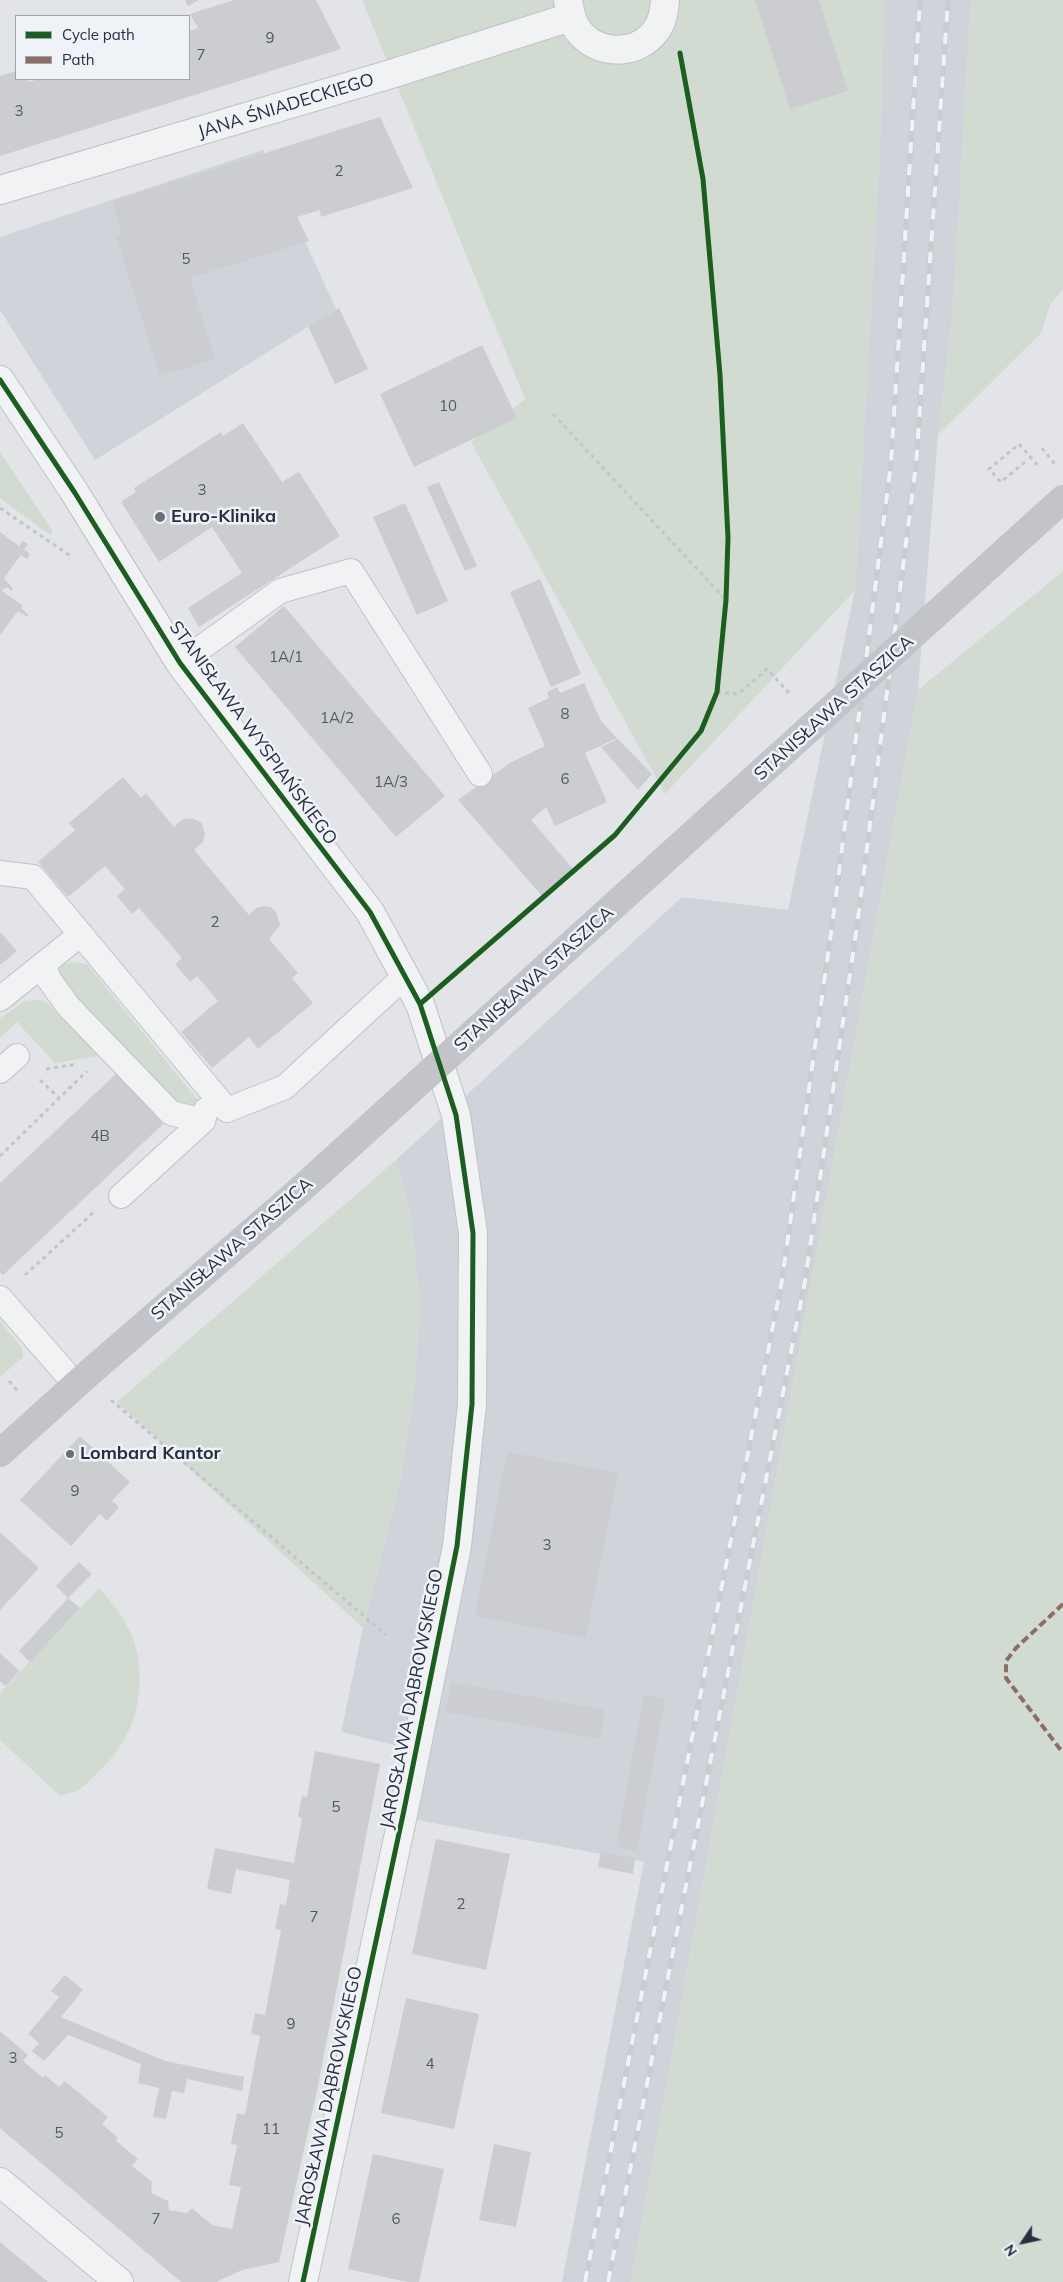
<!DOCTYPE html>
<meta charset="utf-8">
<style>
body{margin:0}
#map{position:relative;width:1063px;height:2282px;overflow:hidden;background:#e2e4e7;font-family:Mulish,sans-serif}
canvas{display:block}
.legend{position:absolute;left:15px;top:15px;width:175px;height:65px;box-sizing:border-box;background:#eff2f7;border:1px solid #9fa4ae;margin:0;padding:6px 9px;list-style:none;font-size:15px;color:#282f41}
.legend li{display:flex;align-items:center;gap:10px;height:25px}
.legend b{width:25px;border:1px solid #9fa4ae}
.north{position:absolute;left:998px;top:2217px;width:50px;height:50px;-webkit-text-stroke:4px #eff2f7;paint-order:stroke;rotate:236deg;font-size:14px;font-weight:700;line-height:20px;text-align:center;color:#282f41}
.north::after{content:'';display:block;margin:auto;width:18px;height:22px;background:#282f41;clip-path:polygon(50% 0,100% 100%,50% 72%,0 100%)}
</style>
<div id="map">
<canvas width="1063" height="2282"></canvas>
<ul class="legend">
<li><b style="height:6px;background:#1b5e20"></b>Cycle path</li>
<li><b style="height:6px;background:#8d6e63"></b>Path</li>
</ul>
<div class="north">N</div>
</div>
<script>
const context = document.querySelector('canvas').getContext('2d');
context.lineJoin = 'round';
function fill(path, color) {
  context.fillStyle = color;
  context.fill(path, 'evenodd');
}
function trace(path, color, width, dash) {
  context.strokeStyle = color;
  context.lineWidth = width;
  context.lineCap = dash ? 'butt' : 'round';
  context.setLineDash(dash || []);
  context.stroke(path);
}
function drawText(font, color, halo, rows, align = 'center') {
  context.font = font + ' Mulish,sans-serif';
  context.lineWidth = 5;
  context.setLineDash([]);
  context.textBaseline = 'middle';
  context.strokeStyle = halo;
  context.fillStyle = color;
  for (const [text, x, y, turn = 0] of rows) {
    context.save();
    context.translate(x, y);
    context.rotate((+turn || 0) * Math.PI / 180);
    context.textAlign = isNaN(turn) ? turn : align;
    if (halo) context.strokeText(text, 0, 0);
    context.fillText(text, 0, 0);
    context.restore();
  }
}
const built = new Path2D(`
 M883,0H971L953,313L938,435L918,690L631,2282H562L644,1862L417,1820L431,1751L398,1746L341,1732L363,1628L401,1477L414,1388L420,1305L411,1219L397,1159L682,897L788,910L855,590L881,123Z
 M263,150L336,309L95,460L0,310V237Z`);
const green = new Path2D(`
 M362,0H883L881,123L855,590L665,794L471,442L525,399Z
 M971,0H1063V289L1050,305L1041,333L938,435L953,313Z
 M0,452L52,530L51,536L0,498Z
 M1063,571V2282H631L918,690Z
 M75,962L87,964L201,1104L199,1108L173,1102L63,994L58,971L64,964Z
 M40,1000L47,1003L99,1056L55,1063L17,1022L0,1038V1018L25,1001Z
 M397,1159L411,1219L420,1305L414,1388L401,1477L363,1628L117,1402Z
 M0,1321L22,1348L23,1357L0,1377Z
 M99,1588C117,1607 134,1631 138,1657C145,1704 130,1744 95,1775C90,1780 84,1787 78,1790C73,1793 66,1794 60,1796L0,1740V1693Z`);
const building = new Path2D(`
 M185,0H199L188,6Z
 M234,0H316L341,49L0,156V76L16,71V79H28L29,82L38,79H189V31L198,28L190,14Z
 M755,0H819L848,91L790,109Z
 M380,117L413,188L321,217L320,210L297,217L309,241L190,278L215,359L160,376L116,236L122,234L112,201Z
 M339,308L368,369L335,384L308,326Z
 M482,345L517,418L414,467L380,394Z
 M243,423L282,482L299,472L340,536L199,627L188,608L242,573L212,527L159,562L121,502L136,492L134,488L221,432L223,436Z
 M439,482L477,566L465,571L427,487Z
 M405,503L448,601L417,615L373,517Z
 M0,532L19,546L23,541L28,544L24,549L30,554L27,559L21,555L4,578L13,589L12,591L6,587L2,591L23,606L21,608L29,615L27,617L18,611L0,635Z
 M540,579L581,674L551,687L510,592Z
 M284,606L445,796L396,837L235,647Z
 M584,683L601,721L617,738L585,753L607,802L555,826L546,807L531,820L573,869L542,896L458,800L510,763L545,746L528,708L549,698L547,692L557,687L560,693Z
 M618,739L652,774L638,790L601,747Z
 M123,777L141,798L146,793L174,827L183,819L192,818L202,823L205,834L203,842L194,850L249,915L256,908L264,906L271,907L276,912L280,925L269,939L298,973L292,978L313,1003L258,1049L249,1037L212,1068L181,1032L218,1001L197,976L190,982L175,964L182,958L139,908L132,914L117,896L125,889L105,866L68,897L38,862L75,830L69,823Z
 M0,932L17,951L0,965Z
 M117,1073L163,1124L3,1275L0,1272V1183Z
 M80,1436L130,1482L112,1501L119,1507L107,1521L100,1514L71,1546L20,1500Z
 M507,1452L618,1473L586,1638L475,1616Z
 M0,1532L39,1568L0,1610Z
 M79,1562L92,1574L68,1598L80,1608L30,1662L19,1651L68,1598L56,1586Z
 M0,1653L19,1671L6,1686L0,1681Z
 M451,1682L605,1710L600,1739L446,1712Z
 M644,1694L665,1699L637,1851L616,1847Z
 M315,1751L380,1764L317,2091L279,2262L242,2270L216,2282H181L0,2128V2031L28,2055L23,2061L43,2078L45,2075L59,2087L65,2081L108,2117L102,2124L118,2138L116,2141L138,2159L132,2166L152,2182L151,2193L168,2201L169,2210L187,2213L192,2208L212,2225L232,2229L241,2187L229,2185L237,2145L231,2144L237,2113L245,2115L260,2036L251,2034L255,2013L265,2015L281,1930L275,1929L280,1904L286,1905L290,1880L236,1869L231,1894L207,1889L215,1848L294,1863L302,1818L298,1817L302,1796L307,1797Z
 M436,1839L510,1854L486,1970L412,1954Z
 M601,1852L635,1858L633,1874L598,1867Z
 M65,1975L83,1990L61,2017L165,2061L244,2077L242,2091L187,2079L184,2093L172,2091L166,2119L153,2117L159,2088L138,2083L141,2064L68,2035L44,2061L32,2051L39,2043L28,2034L59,1997L51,1991Z
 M406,1998L479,2014L454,2129L381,2113Z
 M494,2144L531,2152L516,2227L479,2220Z
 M373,2154L444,2169L419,2282H407L348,2269Z
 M0,2242L48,2282H0Z`);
const path = new Path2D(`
 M553,414L726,600
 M1042,448L1057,467
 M1025,462L1001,482L989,469L1019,444L1040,468
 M0,508L72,557
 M717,692L738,694L767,669L790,694
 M46,1069L77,1064
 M40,1080L60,1099
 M0,1156L87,1071
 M25,1275L94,1212
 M9,1381L17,1390
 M111,1400L386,1635`);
const lane = new Path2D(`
 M180,663L280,591L351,571L480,774
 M0,873L33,877L227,1110L285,1087L405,976
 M44,964L48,978L68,1006L171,1113L203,1121
 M0,999L81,934
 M0,1071L17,1056
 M121,1196L203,1121L206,1110
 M0,1298L76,1385`);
const street = new Path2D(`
 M568,0C570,10 571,21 577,29C596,56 638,57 657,29C663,20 664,11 665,0
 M0,190L391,74L571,17
 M0,380L75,493L180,663L370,912L420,1004L456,1115L473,1233L472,1404L457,1546L404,1810L303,2282
 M0,2182L119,2282`);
const secondary = new Path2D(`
 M0,1453L89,1373L300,1190`);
const rail = new Path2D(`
 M585,2282L782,1280L833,919L891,463L920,0
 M608,2282L805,1281L857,926L916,465L948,0`);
const secondaryBridge = new Path2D(`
 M300,1190L1063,499`);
const quiet = new Path2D(`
 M1063,1604L1016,1648L1006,1661V1678L1063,1753`);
const cycleway = new Path2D(`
 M0,380L75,493L180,663L370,912L420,1004L456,1115L473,1233L472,1404L457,1546L404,1810L303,2282
 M420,1004L615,835L701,731L717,692L726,600L728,538L720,375L703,179L680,53`);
const markers = [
 [160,517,6,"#696e7b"],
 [70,1454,5,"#696e7b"]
];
const numberNames = [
 ["9",270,38],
 ["7",201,55],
 ["3",19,111],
 ["2",339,171],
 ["5",186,259],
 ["10",448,406],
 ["3",202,490],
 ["1A/1",286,657],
 ["8",565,714],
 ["1A/2",337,718],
 ["6",565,779],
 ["1A/3",391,782],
 ["2",215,922],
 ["4B",100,1136],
 ["9",75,1491],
 ["3",547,1545],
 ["5",336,1807],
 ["2",461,1904],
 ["7",314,1917],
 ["9",291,2024],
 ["3",13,2058],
 ["4",430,2064],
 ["11",271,2129],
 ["5",59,2133],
 ["7",156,2219],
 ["6",396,2219]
];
const streetNames = [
 ["JANA ŚNIADECKIEGO",286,106,-17],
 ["STANISŁAWA STASZICA",834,708,-42],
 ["STANISŁAWA WYSPIAŃSKIEGO",253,733,54],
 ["STANISŁAWA STASZICA",534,979,-42],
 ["STANISŁAWA STASZICA",232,1249,-41],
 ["JAROSŁAWA DĄBROWSKIEGO",412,1699,-79],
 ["JAROSŁAWA DĄBROWSKIEGO",329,2096,-78]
];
const poiNames = [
 ["Euro-Klinika",171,517],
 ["Lombard Kantor",80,1454]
];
fill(built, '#d0d3da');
fill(green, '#d2dbd2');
fill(building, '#cccdd1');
trace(lane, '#c0c2c5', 26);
trace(street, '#c0c2c5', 30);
trace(path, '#c4c5ca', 3, [4, 4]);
trace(lane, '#f1f2f4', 24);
trace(street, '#f1f2f4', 28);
trace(secondary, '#c3c4c9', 28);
trace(rail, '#cacccf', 5.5);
trace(rail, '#eff2f7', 4, [11]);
trace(secondaryBridge, '#c3c4c9', 28);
trace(quiet, '#8d6e63', 4, [8, 4]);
trace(cycleway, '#1b5e20', 5);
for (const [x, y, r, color] of markers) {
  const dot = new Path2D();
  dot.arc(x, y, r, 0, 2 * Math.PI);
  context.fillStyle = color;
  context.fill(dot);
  trace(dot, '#eff2f7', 2);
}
drawText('15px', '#525766', null, numberNames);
drawText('18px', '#282f41', '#eff2f7', streetNames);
drawText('bold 18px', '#282f41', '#eff2f7', poiNames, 'left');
</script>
